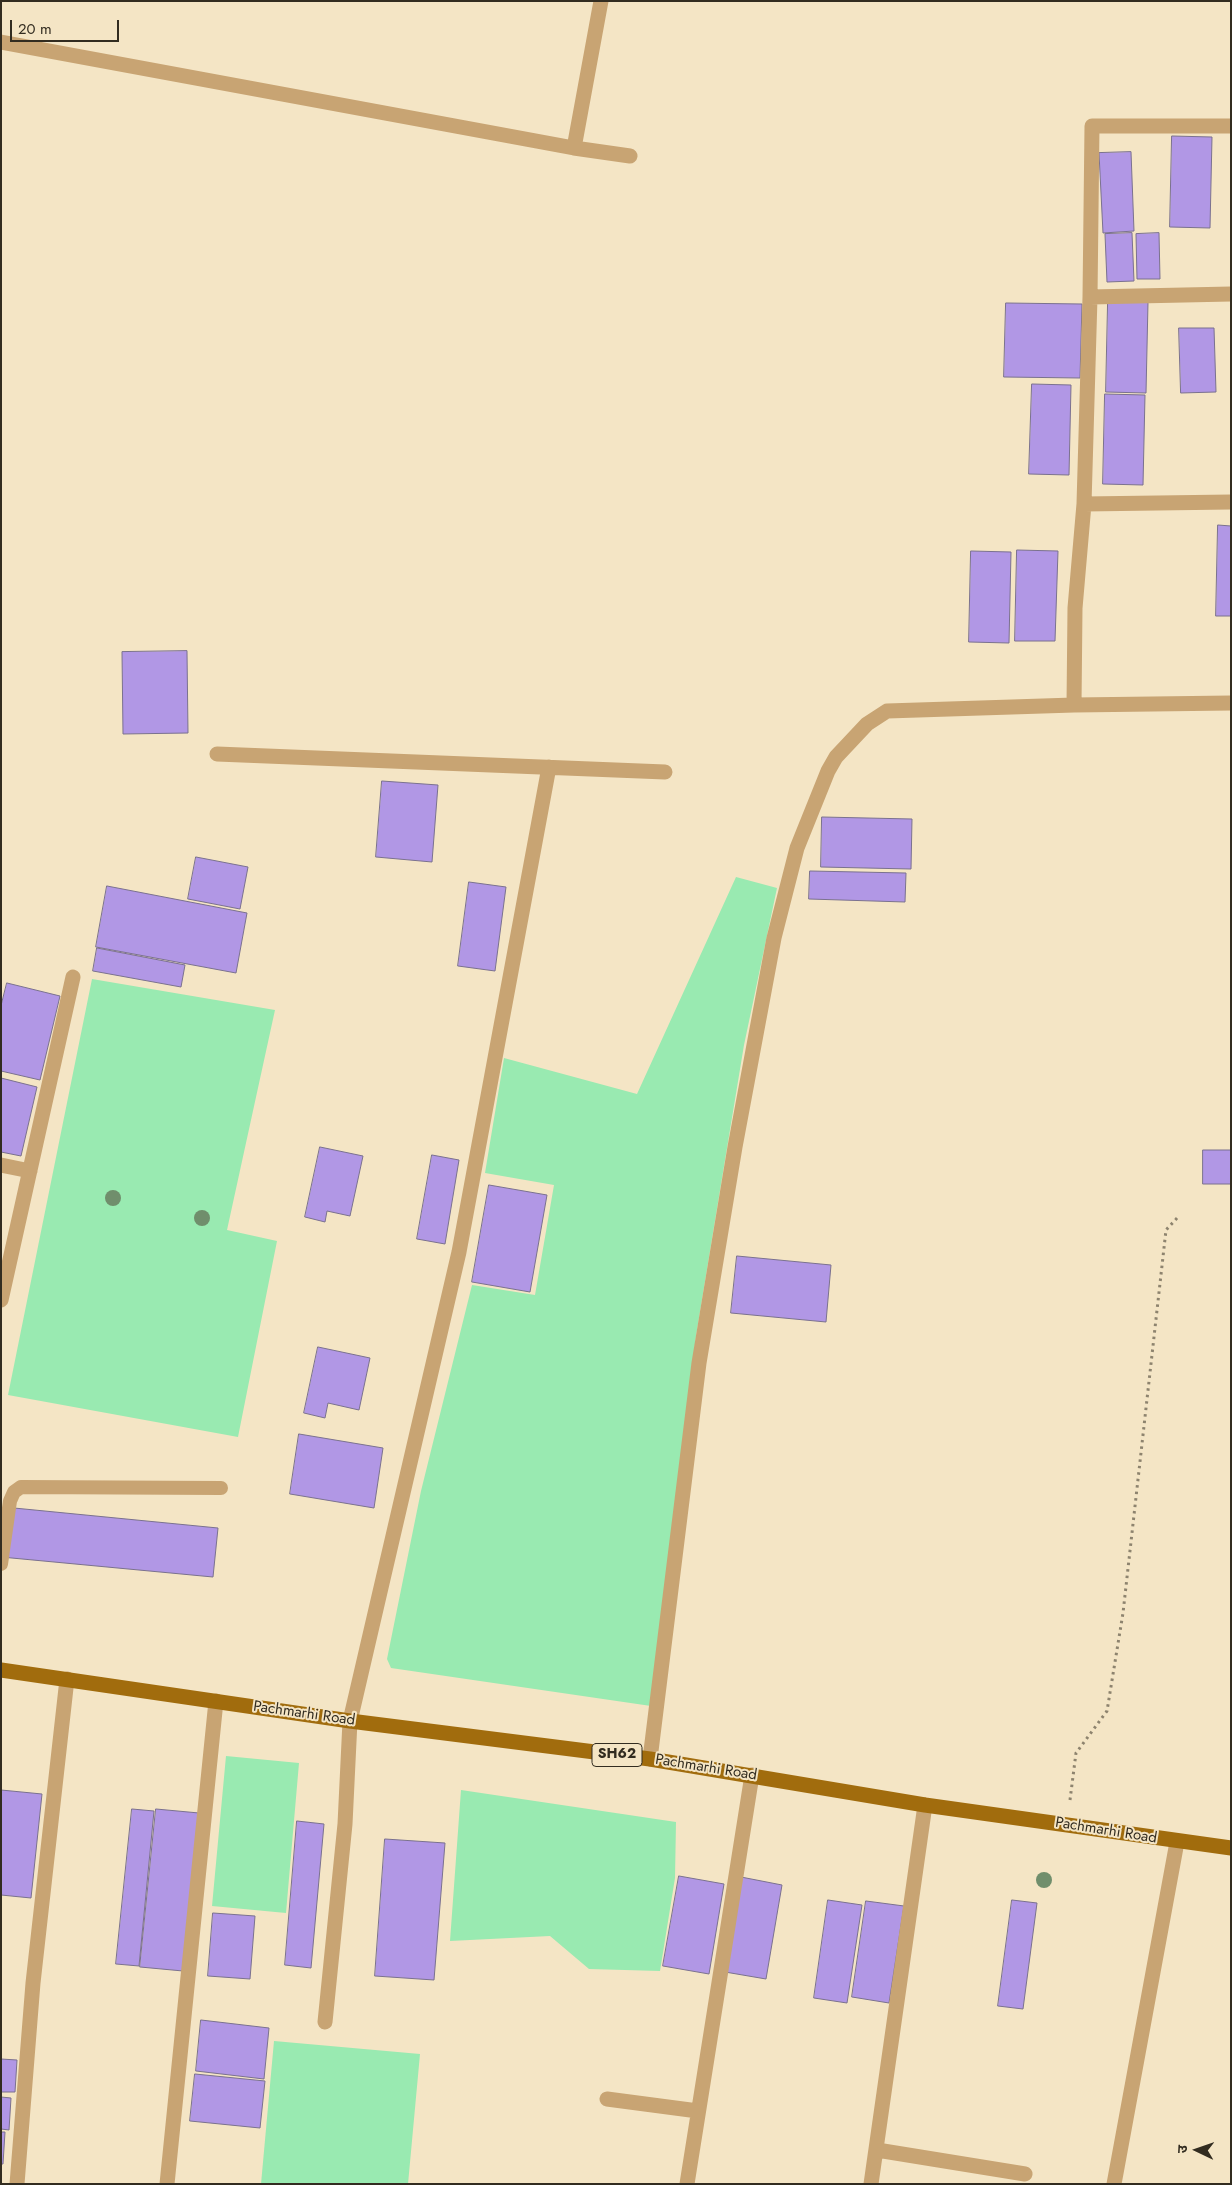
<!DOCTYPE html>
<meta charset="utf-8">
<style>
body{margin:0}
#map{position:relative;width:1232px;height:2185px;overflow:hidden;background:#f4e5c5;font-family:Jost,"Noto Sans Devanagari",sans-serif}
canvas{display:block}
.frame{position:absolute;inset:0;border:2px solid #322c20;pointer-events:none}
.north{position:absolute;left:1172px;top:2125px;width:50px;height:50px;-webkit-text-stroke:4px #f4e5c5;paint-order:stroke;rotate:273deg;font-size:14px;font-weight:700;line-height:20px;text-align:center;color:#322c20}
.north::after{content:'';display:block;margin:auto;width:18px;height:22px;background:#322c20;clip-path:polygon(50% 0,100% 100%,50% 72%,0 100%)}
.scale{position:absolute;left:10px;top:20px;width:109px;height:22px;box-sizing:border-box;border:2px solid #322c20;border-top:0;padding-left:6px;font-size:15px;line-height:18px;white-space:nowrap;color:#322c20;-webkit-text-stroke:4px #f4e5c5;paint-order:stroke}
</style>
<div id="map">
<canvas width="1232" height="2185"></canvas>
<div class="frame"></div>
<div class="north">उ</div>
<div class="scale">20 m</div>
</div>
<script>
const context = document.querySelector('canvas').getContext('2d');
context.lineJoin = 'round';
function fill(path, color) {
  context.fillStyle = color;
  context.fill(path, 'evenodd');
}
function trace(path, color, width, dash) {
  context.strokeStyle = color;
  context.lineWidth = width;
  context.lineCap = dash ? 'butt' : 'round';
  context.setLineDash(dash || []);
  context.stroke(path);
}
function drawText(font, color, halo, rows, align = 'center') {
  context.font = font + ' Jost,sans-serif';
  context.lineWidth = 4;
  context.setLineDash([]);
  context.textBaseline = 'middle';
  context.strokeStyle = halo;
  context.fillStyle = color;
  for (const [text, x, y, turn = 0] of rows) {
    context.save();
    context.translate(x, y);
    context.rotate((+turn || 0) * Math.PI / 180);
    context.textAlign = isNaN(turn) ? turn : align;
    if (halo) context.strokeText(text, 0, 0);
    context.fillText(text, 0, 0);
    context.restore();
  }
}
const green = new Path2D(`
 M736,877L777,888L744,1045L696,1336L651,1706L391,1668L387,1659L421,1491L472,1285L535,1295L554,1185L485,1173L504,1058L637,1094Z
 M92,979L275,1010L227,1230L277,1241L238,1437L8,1395Z
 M226,1756L299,1763L286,1913L212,1906Z
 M461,1790L676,1822L675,1878L660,1971L589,1969L550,1936L450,1941Z
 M274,2041L420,2054L408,2184H261Z`);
const building = new Path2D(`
 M1172,136L1212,137L1210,228L1170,227Z
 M1131,152L1134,231L1103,233L1099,153Z
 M1132,233L1134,281L1107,282L1105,234Z
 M1159,233L1160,279H1137L1136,234Z
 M1108,302H1148L1146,393L1106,392Z
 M1006,303L1082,304L1080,378L1004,377Z
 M1179,328H1214L1216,392L1181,393Z
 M1032,384L1071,385L1069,475L1029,474Z
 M1105,394L1145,395L1143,485L1103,484Z
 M1218,525L1231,526V616H1216Z
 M1017,550L1058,551L1055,641H1015Z
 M971,551L1011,552L1009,643L969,642Z
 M187,651L188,733L123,734L122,652Z
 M382,781L438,785L432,862L376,857Z
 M822,817L912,819L911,869L821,867Z
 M196,857L248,867L240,909L188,899Z
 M810,871L906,873L905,902L809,899Z
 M469,882L506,887L495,971L458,966Z
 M107,886L247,913L236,973L96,947Z
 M97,948L185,965L181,987L93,971Z
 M7,983L60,996L40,1080L1,1071V1006Z
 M1,1078L37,1087L21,1156L1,1152Z
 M320,1147L363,1156L350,1216L327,1211L325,1222L305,1217Z
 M1203,1150H1231V1184H1203Z
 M432,1155L459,1160L445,1244L417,1239Z
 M489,1185L547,1195L530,1292L472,1282Z
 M737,1256L831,1265L826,1322L731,1313Z
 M318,1347L370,1358L359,1410L328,1403L325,1418L304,1413Z
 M299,1434L383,1448L374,1508L290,1494Z
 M14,1508L218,1528L213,1577L1,1557Z
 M1,1790L42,1794L31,1898L1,1895Z
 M132,1809L154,1811L139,1966L116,1964Z
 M156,1809L199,1813L183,1971L140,1967Z
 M297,1821L324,1824L311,1968L285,1965Z
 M385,1839L445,1843L434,1980L375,1976Z
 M679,1876L724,1884L709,1974L663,1966Z
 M741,1877L782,1885L766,1979L725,1972Z
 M828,1900L862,1905L847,2003L814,1998Z
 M1012,1900L1037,1903L1023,2009L998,2006Z
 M866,1901L904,1906L889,2003L852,1997Z
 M213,1913L255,1916L250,1979L208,1976Z
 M201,2020L269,2028L264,2079L196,2071Z
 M1,2059L17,2060L15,2092H1Z
 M195,2074L265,2081L260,2128L190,2121Z
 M1,2097L11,2098L9,2130L1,2129Z
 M1,2132H5L3,2164H1Z`);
const path = new Path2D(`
 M1070,1800L1076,1753L1107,1711L1123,1613L1166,1230L1178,1217`);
const lane = new Path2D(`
 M1,1564L10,1501L14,1492L21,1487L221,1488`);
const street = new Path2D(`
 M601,1L574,148L630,156
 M1,42L574,148
 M1231,126H1092L1090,297L1231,294
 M1084,504L1090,297
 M1074,705L1231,703
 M217,754L665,772
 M1,1165L30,1171
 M1,1300L73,977
 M650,1759L699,1363L735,1147L774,938L797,848L828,771L836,757L867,724L887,711L1074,705L1075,608L1084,504L1231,502
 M325,2022L345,1824L350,1721L459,1252L549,767
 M607,2099L698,2111
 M877,2150L1025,2174
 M17,2184L33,1983L67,1679
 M167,2184L216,1701
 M687,2184L752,1775
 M871,2184L925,1805
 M1114,2184L1177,1842`);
const primary = new Path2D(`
 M1,1670L350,1721L650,1759L925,1805L1231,1848`);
const trees = [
 [113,1198],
 [202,1218],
 [1044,1880]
];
const shields = [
 [617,1755,50]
];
const shieldNames = [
 ["SH62",617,1755]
];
const streetNames = [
 ["Pachmarhi Road",304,1714,8],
 ["Pachmarhi Road",706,1768,9],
 ["Pachmarhi Road",1106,1831,9]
];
fill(green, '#99eab1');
fill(building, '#b197e5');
trace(building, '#7a718e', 1);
trace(path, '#8d836e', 3, [2.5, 4]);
trace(lane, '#c8a473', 14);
trace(street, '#c8a473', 15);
trace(primary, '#a16c0d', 15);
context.fillStyle = '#708e6c';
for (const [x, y] of trees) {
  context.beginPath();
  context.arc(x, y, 8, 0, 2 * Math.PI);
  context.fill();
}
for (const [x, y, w] of shields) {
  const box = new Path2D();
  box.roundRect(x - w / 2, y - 11.5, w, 23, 4);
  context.fillStyle = '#f4e5c5';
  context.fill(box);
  trace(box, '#322c20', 1);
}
drawText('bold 14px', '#322c20', null, shieldNames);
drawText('15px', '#322c20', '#f4e5c5', streetNames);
</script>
